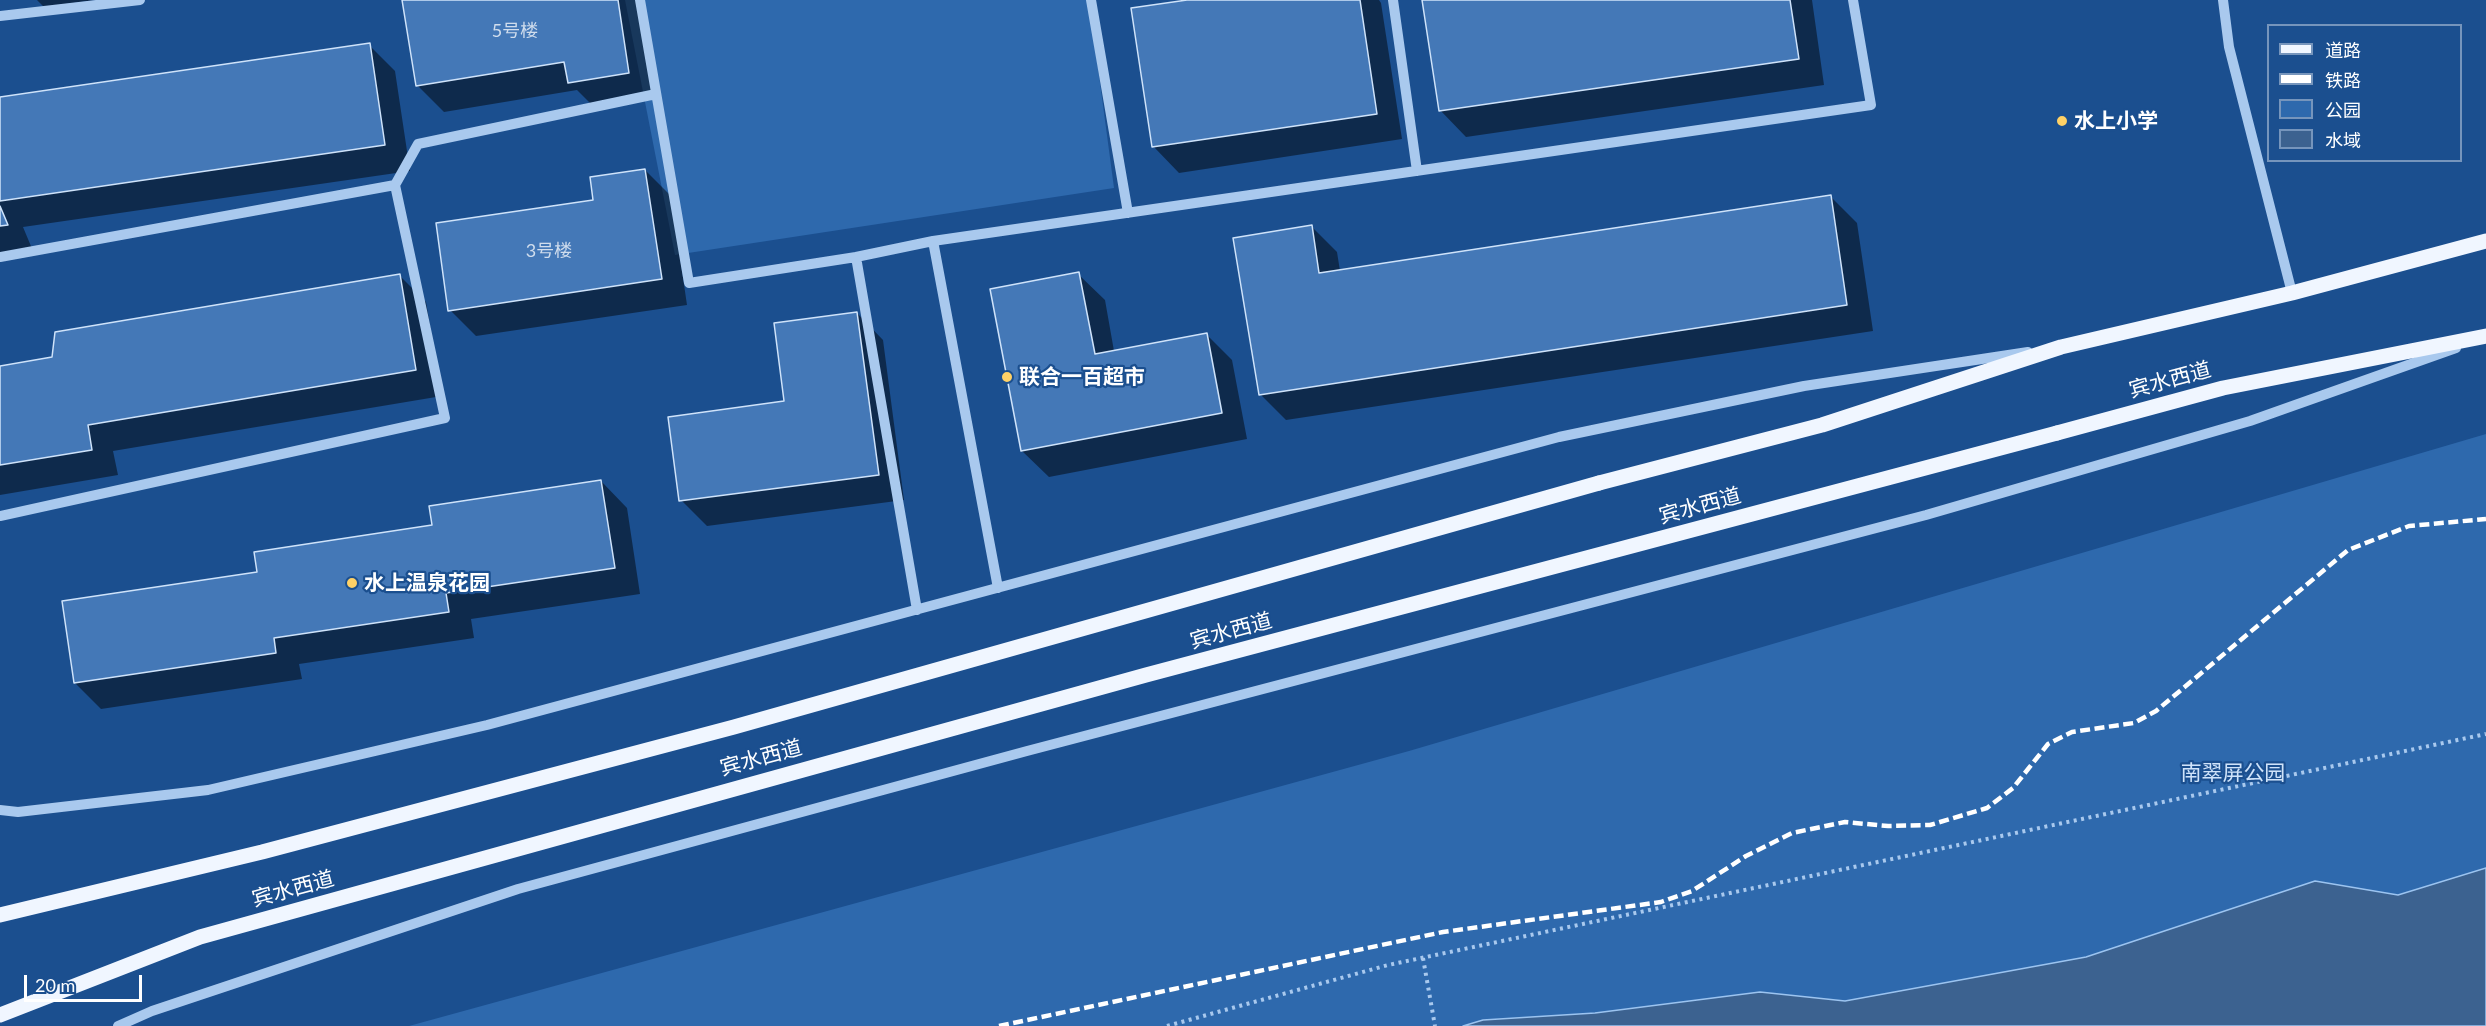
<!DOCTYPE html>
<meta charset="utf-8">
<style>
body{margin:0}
#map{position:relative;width:2486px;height:1026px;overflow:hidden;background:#1b4f8f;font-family:Lato,"Noto Sans SC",sans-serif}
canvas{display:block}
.legend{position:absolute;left:2267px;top:24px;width:195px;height:138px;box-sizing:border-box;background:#1b4f8f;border:2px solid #7695bc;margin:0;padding:8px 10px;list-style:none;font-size:18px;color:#fff}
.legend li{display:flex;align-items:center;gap:12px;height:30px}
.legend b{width:30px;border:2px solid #7695bc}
.scale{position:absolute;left:24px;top:975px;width:118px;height:27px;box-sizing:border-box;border:3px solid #fff;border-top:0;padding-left:8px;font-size:18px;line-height:21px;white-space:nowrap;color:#fff;-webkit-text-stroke:4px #1b4f8f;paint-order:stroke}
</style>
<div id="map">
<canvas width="2486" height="1026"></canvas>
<ul class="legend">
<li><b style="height:8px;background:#f0f6ff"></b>道路</li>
<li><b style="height:8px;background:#fff"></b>铁路</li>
<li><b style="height:16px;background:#2e69ad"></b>公园</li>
<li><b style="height:16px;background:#3c6290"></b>水域</li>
</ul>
<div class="scale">20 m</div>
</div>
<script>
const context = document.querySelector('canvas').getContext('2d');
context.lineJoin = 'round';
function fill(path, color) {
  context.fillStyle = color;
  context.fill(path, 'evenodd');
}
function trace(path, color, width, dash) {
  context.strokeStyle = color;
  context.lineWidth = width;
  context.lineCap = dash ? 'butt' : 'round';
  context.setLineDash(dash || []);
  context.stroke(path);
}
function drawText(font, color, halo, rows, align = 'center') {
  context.font = font + ' Lato,"Noto Sans SC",sans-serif';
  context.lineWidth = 4.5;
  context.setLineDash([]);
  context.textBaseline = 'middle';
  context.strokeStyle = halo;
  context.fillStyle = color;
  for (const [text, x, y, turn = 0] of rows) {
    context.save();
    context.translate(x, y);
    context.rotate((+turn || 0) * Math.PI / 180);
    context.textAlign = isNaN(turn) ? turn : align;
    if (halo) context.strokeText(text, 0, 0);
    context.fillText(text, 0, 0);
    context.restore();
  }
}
const green = new Path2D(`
 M625,0H1089L1114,188L675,255Z
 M2486,434V1026H409L1409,751Z`);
const water = new Path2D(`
 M2486,868V1026H1463L1483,1020L1595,1013L1760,992L1845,1001L2086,957L2315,881L2398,895Z`);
const shadow = new Path2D(`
 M37,0H95L44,7Z
 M404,0H639L655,98L595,108L577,90L444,112L418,86Z
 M1197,0H1379L1381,3L1402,139L1179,173L1153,146Z
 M1424,0H1812L1824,85L1466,137L1440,110Z
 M369,45L395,71L410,171L23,227L33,251L0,255V98Z
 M645,170L671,196L687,305L476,336L450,310L595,201Z
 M1831,197L1857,223L1873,331L1286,420L1260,394L1311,226L1337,252L1340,271Z
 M1078,274L1105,300L1114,351L1206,334L1232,360L1247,439L1049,477L1022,451Z
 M400,276L426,302L442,396L113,451L118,475L0,495V367L54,359Z
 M857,313L883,340L904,500L707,526L681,500L786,403Z
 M601,481L627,508L640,594L471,619L474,638L299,664L302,679L101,709L75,683L259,574Z`);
const building = new Path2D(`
 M402,0H618L629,73L568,83L564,62L416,86Z
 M1187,0H1360L1377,114L1152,147L1131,8Z
 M1422,0H1790L1799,59L1439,111Z
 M370,43L385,145L0,201V97Z
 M645,169L662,279L448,311L436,223L593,200L590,177Z
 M1831,195L1847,305L1259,395L1233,238L1312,225L1319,273Z
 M0,206L8,225L0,226Z
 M1079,272L1095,354L1207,333L1222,413L1021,451L990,289Z
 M400,274L416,370L88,425L92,450L0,465V366L52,357L55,332Z
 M857,312L879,475L679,501L668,417L784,401L774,323Z
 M601,480L615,568L446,593L449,612L274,638L276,653L74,683L62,601L257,572L254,552L432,525L429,506Z`);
const path = new Path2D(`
 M1423,958L1435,1026
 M1167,1026L1388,965L2486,734`);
const minor = new Path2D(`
 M640,0L689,283L856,257L917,610
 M1091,0L1128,213
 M1393,0L1417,171
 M2223,0L2229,47L2292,293
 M0,16L140,0
 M0,257L395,185L418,144L656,94
 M856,257L933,241
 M0,516L445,418L395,185
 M998,588L933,241L1871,105L1853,0
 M0,810L18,812L208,790L487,725L1559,437L1804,386L2028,352
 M118,1026L152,1011L518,889L1027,751L1926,515L2250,421L2456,348`);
const major = new Path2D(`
 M2057,433L2223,388L2486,336
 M1599,483L1822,425L2061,347L2292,293L2486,241`);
const rail = new Path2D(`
 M999,1026L1443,932L1661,902L1692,891L1746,856L1792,833L1845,822L1888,826L1930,825L1987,808L2013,788L2048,744L2072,732L2134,723L2156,711L2348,550L2409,526L2486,519`);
const majorBridge = new Path2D(`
 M0,915L262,852L734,727L1599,483
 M0,1015L200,937L1146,675L2057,433`);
const markers = [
 [2062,121,6,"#ffd166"],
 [1007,377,6,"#ffd166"],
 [352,583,6,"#ffd166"]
];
const numberNames = [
 ["5号楼",515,31],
 ["3号楼",549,251]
];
const poiNames = [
 ["水上小学",2074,121],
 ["联合一百超市",1019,377],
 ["水上温泉花园",364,583]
];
const streetNames = [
 ["宾水西道",2170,380,-15],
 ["宾水西道",1700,506,-15],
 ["宾水西道",1231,631,-15],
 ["宾水西道",761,758,-15],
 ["宾水西道",293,889,-15]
];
const parkNames = [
 ["南翠屏公园",2233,773]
];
fill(green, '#2e69ad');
fill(water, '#3c6290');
trace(water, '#9cc4f0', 1.5);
fill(shadow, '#0007');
fill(building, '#4478b7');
trace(building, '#cfe3fa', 1.5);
trace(path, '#a9c9ee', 4, [3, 4.5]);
trace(minor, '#a9c9ee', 10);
trace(major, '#f0f6ff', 15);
trace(rail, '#fff', 4.5, [10, 4.5]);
trace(majorBridge, '#f0f6ff', 15);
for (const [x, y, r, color] of markers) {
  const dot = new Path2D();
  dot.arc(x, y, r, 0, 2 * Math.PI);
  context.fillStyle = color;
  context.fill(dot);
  trace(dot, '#1b4f8f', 2);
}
drawText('18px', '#d0dded', null, numberNames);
drawText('bold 21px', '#fff', '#1b4f8f', poiNames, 'left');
drawText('21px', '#fff', '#1b4f8f', streetNames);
drawText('21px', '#cfe3fa', '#1b4f8f', parkNames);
</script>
